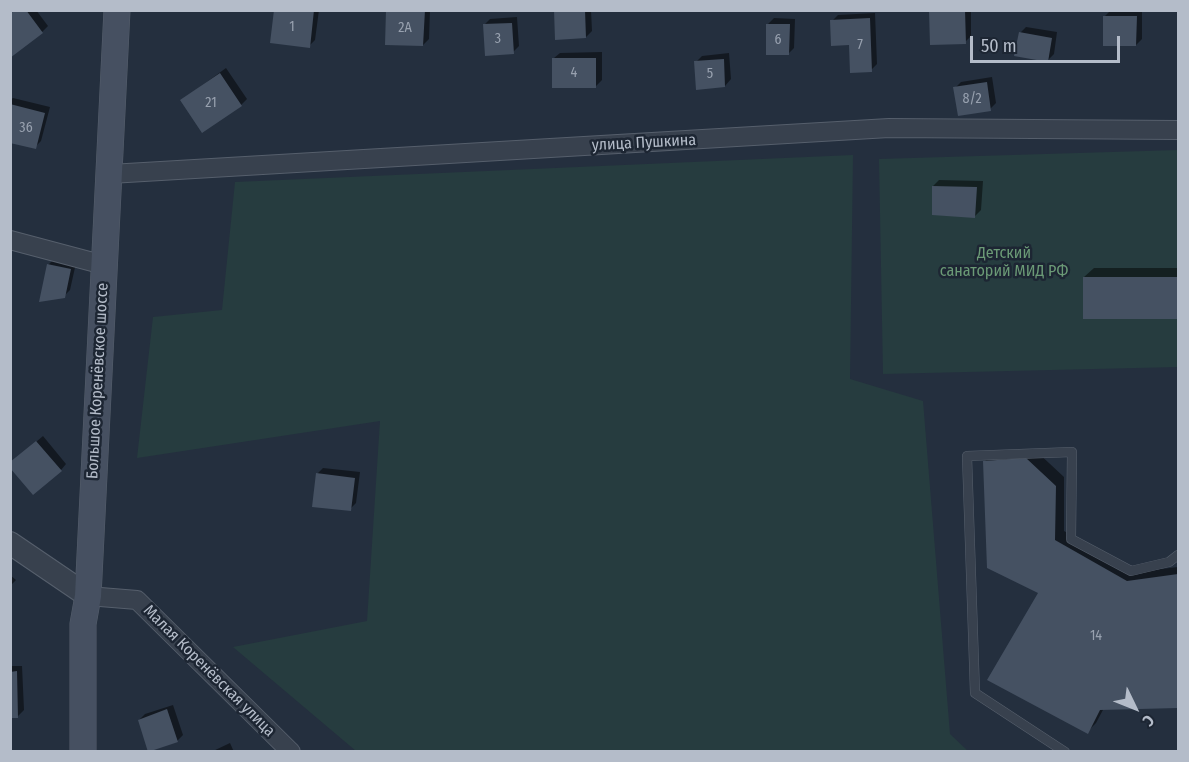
<!DOCTYPE html>
<meta charset="utf-8">
<style>
body{margin:0}
#map{position:relative;width:1189px;height:762px;overflow:hidden;background:#242f3e;font-family:"Fira Sans Condensed",sans-serif}
canvas{display:block}
.frame{position:absolute;inset:0;border:12px solid #b4bcc9;pointer-events:none}
.north{position:absolute;left:1105px;top:678px;width:60px;height:60px;-webkit-text-stroke:4px #1d2633;paint-order:stroke;rotate:133deg;font-size:16px;font-weight:700;line-height:24px;text-align:center;color:#b4bcc9}
.north::after{content:'';display:block;margin:auto;width:21px;height:27px;background:#b4bcc9;clip-path:polygon(50% 0,100% 100%,50% 72%,0 100%)}
.scale{position:absolute;left:970px;top:36px;width:150px;height:27px;box-sizing:border-box;border:3px solid #b4bcc9;border-top:0;padding-left:8px;font-size:18px;line-height:21px;white-space:nowrap;color:#b4bcc9;-webkit-text-stroke:4px #1d2633;paint-order:stroke}
</style>
<div id="map">
<canvas width="1189" height="762"></canvas>
<div class="frame"></div>
<div class="north">С</div>
<div class="scale">50 m</div>
</div>
<script>
const context = document.querySelector('canvas').getContext('2d');
context.lineJoin = 'round';
function fill(path, color) {
  context.fillStyle = color;
  context.fill(path, 'evenodd');
}
function trace(path, color, width, dash) {
  context.strokeStyle = color;
  context.lineWidth = width;
  context.lineCap = dash ? 'butt' : 'round';
  context.setLineDash(dash || []);
  context.stroke(path);
}
function drawText(font, color, halo, rows, align = 'center') {
  context.font = font + ' "Fira Sans Condensed",sans-serif';
  context.lineWidth = 5;
  context.setLineDash([]);
  context.textBaseline = 'middle';
  context.strokeStyle = halo;
  context.fillStyle = color;
  for (const [text, x, y, turn = 0] of rows) {
    context.save();
    context.translate(x, y);
    context.rotate((+turn || 0) * Math.PI / 180);
    context.textAlign = isNaN(turn) ? turn : align;
    if (halo) context.strokeText(text, 0, 0);
    context.fillText(text, 0, 0);
    context.restore();
  }
}
const green = new Path2D(`
 M1178,150V367L883,374L879,159Z
 M853,155L850,379L923,401L950,734L968,751H356L233,647L367,621L380,421L137,458L153,317L222,310L235,182Z`);
const shadow = new Path2D(`
 M15,10H36L48,26L42,32Z
 M276,10H319L315,40L309,46Z
 M387,10H430L429,39L423,45Z
 M555,10H591L592,31L586,37Z
 M931,10H971V36L965,42Z
 M1111,10L1142,11V39L1136,45L1105,16Z
 M875,13L877,64L871,70L832,21L838,15Z
 M517,17L519,46L513,52L484,25L490,19Z
 M774,18L795,19L794,48L788,54L768,24Z
 M1026,27L1057,32L1054,54L1048,60L1020,33Z
 M602,52V80L596,86L554,58L560,53Z
 M729,53L731,79L725,86L696,62L702,56Z
 M226,68L247,99L241,105L182,100Z
 M992,77L996,103L990,109L955,88L961,82Z
 M13,98L50,107L41,141L35,147L10,141V100Z
 M939,180L983,181L981,210L975,216L933,186Z
 M54,259L76,263L70,290L64,296L48,265Z
 M1094,268H1178V318H1084V277Z
 M43,436L66,464L61,470L16,459Z
 M1035,450L1064,477V531L1136,572L1178,567V707L1104,708L1096,723L1087,732L1040,592L985,461L994,452Z
 M323,468L360,472L356,503L350,509L317,474Z
 M10,575L16,580L10,586Z
 M10,666H22L24,710L18,716L10,717Z
 M173,705L183,735L177,741L139,720L145,714Z
 M230,743L234,752H211Z`);
const building = new Path2D(`
 M15,10H26L43,33L10,58V14Z
 M274,10H314L310,48L270,43Z
 M386,10H425L423,46L385,45Z
 M554,10H585L586,38L555,40Z
 M929,10H965L966,44L930,45Z
 M1103,16H1137L1136,46H1103Z
 M870,18L872,72L850,73L849,45L831,46L830,20Z
 M512,23L514,54L485,56L483,24Z
 M766,24H790L789,55H766Z
 M1019,32L1052,38L1048,62L1014,56Z
 M552,58H596V88H552Z
 M724,59L725,87L696,90L694,61Z
 M220,73L242,106L202,133L180,100Z
 M987,82L991,111L958,116L953,87Z
 M10,104L45,113L36,149L10,143Z
 M932,186L977,187L975,218L932,215Z
 M47,264L71,269L65,298L39,302Z
 M1083,277H1178V319H1083Z
 M36,441L62,471L33,495L10,468V462Z
 M1026,458L1056,486L1055,540L1127,581L1178,574V708L1100,710L1088,734L987,680L1038,593L987,568L983,461Z
 M316,473L355,478L351,511L312,507Z
 M17,671L18,718H10V672Z
 M167,709L178,742L148,752L138,720Z`);
const service = new Path2D(`
 M1065,752L975,693L967,456L1072,452L1071,539L1131,571L1169,562L1178,555`);
const minor = new Path2D(`
 M110,174L889,128L1178,130
 M10,240L104,265
 M88,596L137,600L291,752`);
const tertiary = new Path2D(`
 M10,543L88,596`);
const secondary = new Path2D(`
 M83,752V624L88,596L117,10`);
const numberNames = [
 ["1",292,27],
 ["2А",405,28],
 ["3",498,39],
 ["6",778,40],
 ["7",860,45],
 ["4",574,73],
 ["5",710,74],
 ["8/2",972,99],
 ["21",211,103],
 ["36",26,128],
 ["14",1096,636]
];
const streetNames = [
 ["улица Пушкина",644,143,-3],
 ["Большое Коренёвское шоссе",98,381,-87],
 ["Малая Коренёвская улица",209,671,45]
];
const parkNames = [
 ["Детский",1004,254],
 ["санаторий МИД РФ",1004,272]
];
fill(green, '#263c3f');
fill(shadow, '#0007');
fill(building, '#455162');
trace(service, '#565f6c', 10);
trace(minor, '#565f6c', 20);
trace(tertiary, '#565f6c', 24);
trace(secondary, '#565f6c', 27);
trace(service, '#38414e', 9);
trace(minor, '#38414e', 18);
trace(tertiary, '#38414e', 22);
trace(secondary, '#465061', 26);
drawText('14px', '#98a1af', null, numberNames);
drawText('16px', '#b4bcc9', '#1d2633', streetNames);
drawText('16px', '#6b9a76', '#1d2633', parkNames);
</script>
